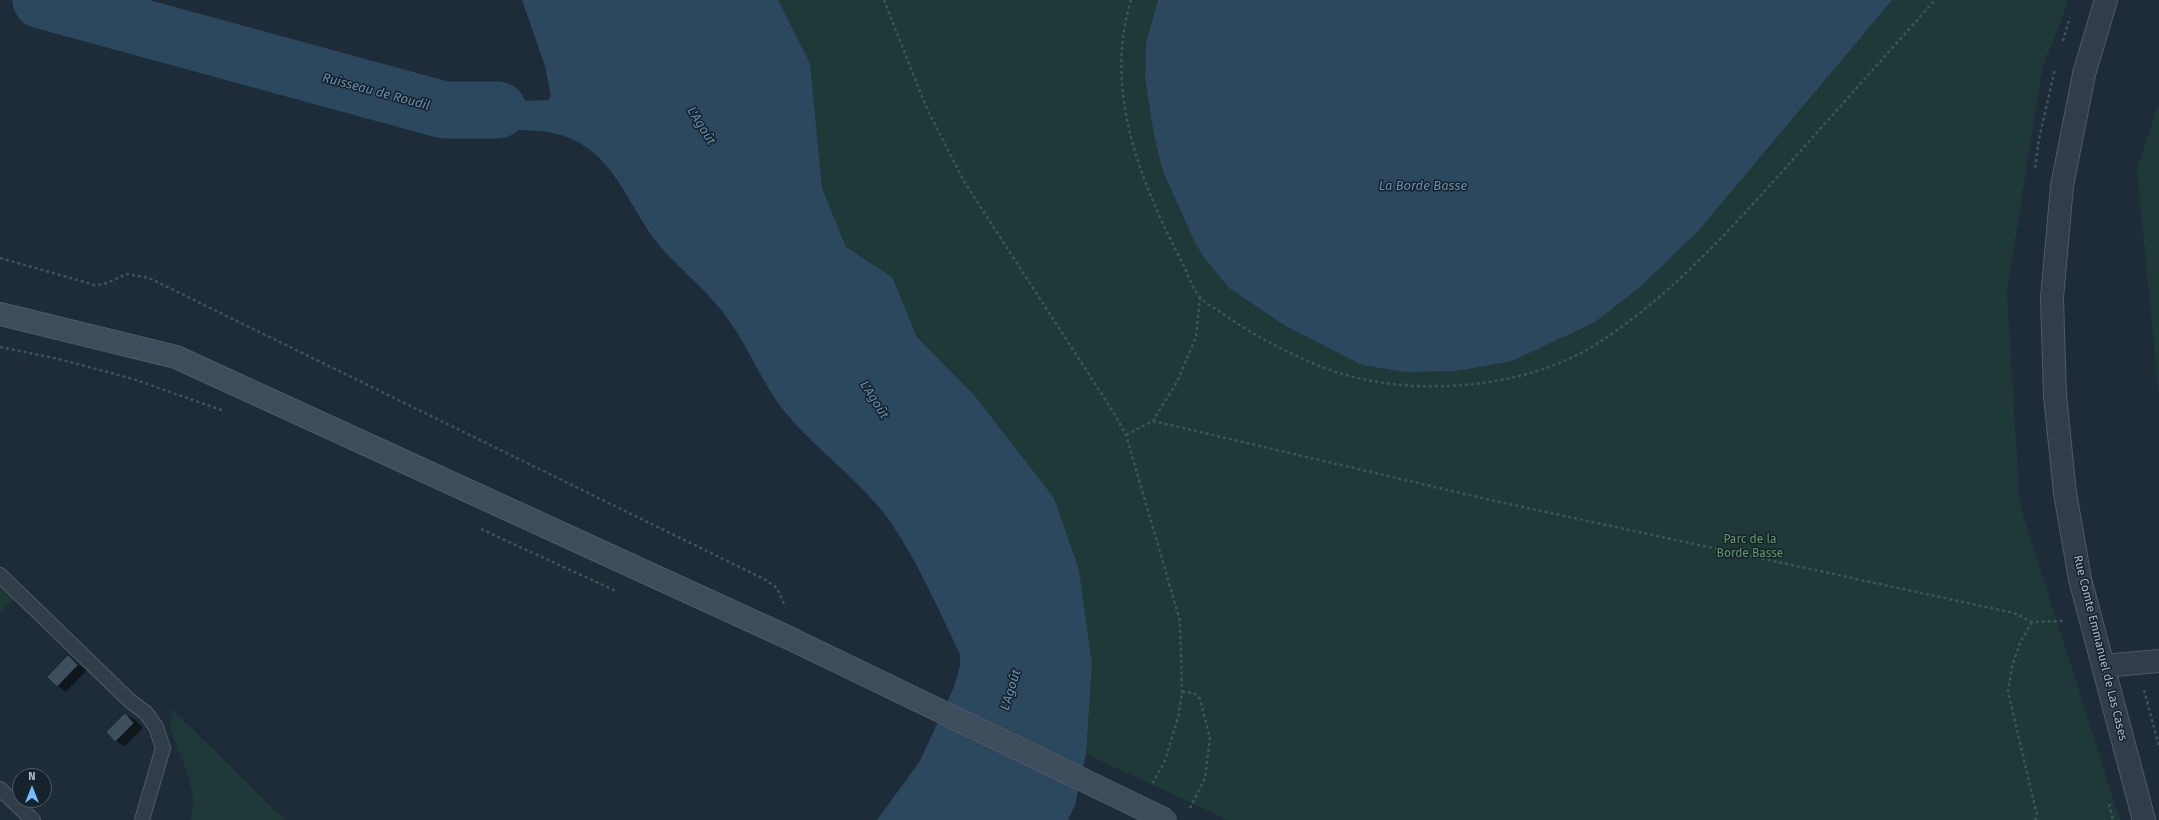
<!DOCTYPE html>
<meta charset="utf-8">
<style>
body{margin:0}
#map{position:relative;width:2159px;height:820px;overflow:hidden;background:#1d2c38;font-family:"Fira Sans",sans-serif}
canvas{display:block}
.north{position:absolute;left:12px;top:768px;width:40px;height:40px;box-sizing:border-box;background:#16222c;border:1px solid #515e6a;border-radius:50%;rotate:0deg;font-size:11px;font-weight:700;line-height:16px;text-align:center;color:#aab8c6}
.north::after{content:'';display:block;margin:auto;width:14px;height:18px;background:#76bdff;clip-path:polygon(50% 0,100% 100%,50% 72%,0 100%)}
</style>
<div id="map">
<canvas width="2159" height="820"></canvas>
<div class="north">N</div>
</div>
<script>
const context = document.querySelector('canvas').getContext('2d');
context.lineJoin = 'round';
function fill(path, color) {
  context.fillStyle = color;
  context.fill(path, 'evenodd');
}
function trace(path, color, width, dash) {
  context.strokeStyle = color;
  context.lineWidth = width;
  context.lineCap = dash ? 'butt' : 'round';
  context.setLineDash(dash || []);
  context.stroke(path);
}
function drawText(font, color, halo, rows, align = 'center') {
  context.font = font + ' "Fira Sans",sans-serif';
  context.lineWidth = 3;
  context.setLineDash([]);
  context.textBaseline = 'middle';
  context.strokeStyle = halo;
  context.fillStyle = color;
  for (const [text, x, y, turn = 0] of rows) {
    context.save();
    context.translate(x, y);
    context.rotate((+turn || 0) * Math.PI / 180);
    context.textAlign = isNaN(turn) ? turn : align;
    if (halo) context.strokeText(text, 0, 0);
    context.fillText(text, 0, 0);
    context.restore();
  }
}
const green = new Path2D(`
 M778,0H1158L1146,42L1145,78L1154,136L1163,173L1192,236L1202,255L1229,288L1287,327L1362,365L1873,22L1892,0H2069L2042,69L2007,293L2020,505L2120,820H1228L1086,754L1092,665L1079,570L974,395L917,337L891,277L846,247L822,188L810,63Z
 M2159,103V400L2137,168Z
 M0,585L14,599L0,612Z
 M173,710L285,820H191L194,803L190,781L170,728Z`);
const water = new Path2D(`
 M522,0H778L810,63L822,188L846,247L892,277L917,337L974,395L1054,498L1079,570L1092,665L1086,754L1075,805L1068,820H877L920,761L954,687L960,666V654C938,609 916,557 886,516C854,474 809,445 778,403C756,371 743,335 717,305C697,281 670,261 652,236C630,205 617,167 583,145C550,123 504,133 466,129C460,128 452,129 446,127C434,123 422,111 411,104L549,100L551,96L545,66Z
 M1158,0H1892L1699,230L1640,287L1595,322L1512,361L1456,371L1406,372L1362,365L1287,327L1229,288L1202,255L1192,236L1163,172L1154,136L1145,78L1146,42Z`);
const shadow = new Path2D(`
 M68,657L87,670L66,692L58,686Z
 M125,714L134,719L143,728L125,746L116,741Z`);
const river = new Path2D(`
 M41,0L444,110H498`);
const building = new Path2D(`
 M68,655L78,665L57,687L47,677Z
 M125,713L134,723L115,742L106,732Z`);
const path = new Path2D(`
 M884,0L927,109L965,183L1114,413L1126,435L1180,621L1182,692L1178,718L1164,763L1152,784
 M1131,0C1103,91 1141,184 1183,264C1188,274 1192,288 1200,297C1204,303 1213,307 1219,311C1253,335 1283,351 1322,367C1403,399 1521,391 1595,345C1669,298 1730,230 1788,165C1837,110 1886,55 1935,0
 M2063,41L2070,17
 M2035,168L2039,139L2055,69
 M0,258L95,285L104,284L127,274L149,278L766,580L777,588L785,606
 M0,347L59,359L133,379L224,411
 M1153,421L1486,499L2014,613L2032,622L2063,621
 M1126,435L1153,421L1177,382L1196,337L1200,298
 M481,529L616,591
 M2032,622L2020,643L2012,667L2008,692L2037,815L2035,820
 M2144,690L2159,746
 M1182,692L1194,693L1200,699L1210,738L1205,778L1190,808
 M2109,804L2113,820`);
const service = new Path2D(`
 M0,575L130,701L146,713L156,727L163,748L142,820
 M0,789L33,820`);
const minor = new Path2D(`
 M2106,0L2084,74L2062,186L2052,298L2055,396L2065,493L2080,579L2144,820
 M2103,666L2159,661`);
const secondary = new Path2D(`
 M0,314L176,357L787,637`);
const secondaryBridge = new Path2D(`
 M787,637L1166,820`);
const parkNames = [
 ["Parc de la",1750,540],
 ["Borde Basse",1750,554]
];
const streetNames = [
 ["Rue Comte Emmanuel de Las Cases",2100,648,76]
];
const waterNames = [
 ["Ruisseau de Roudil",376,92,15],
 ["L'Agoût",701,126,58],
 ["La Borde Basse",1423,186],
 ["L'Agoût",874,400,58],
 ["L'Agoût",1011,690,-73]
];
fill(green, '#1f3938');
fill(water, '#2c485f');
fill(shadow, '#0007');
trace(river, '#2c485f', 57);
fill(building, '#3d4f5d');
trace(building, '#18242e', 1);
trace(service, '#4e5b66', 16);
trace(minor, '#4e5b66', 24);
trace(secondary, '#4e5b66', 24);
trace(path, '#3c5555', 2.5, [3, 3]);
trace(service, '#313d48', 14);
trace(minor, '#313d48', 22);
trace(secondary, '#3e4d5c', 22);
trace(secondaryBridge, '#4e5b66', 24, []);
trace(secondaryBridge, '#3e4d5c', 22);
drawText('12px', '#609865', '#16222c', parkNames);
drawText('12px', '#aab8c6', '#16222c', streetNames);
drawText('italic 13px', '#678ead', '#16222c', waterNames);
</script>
